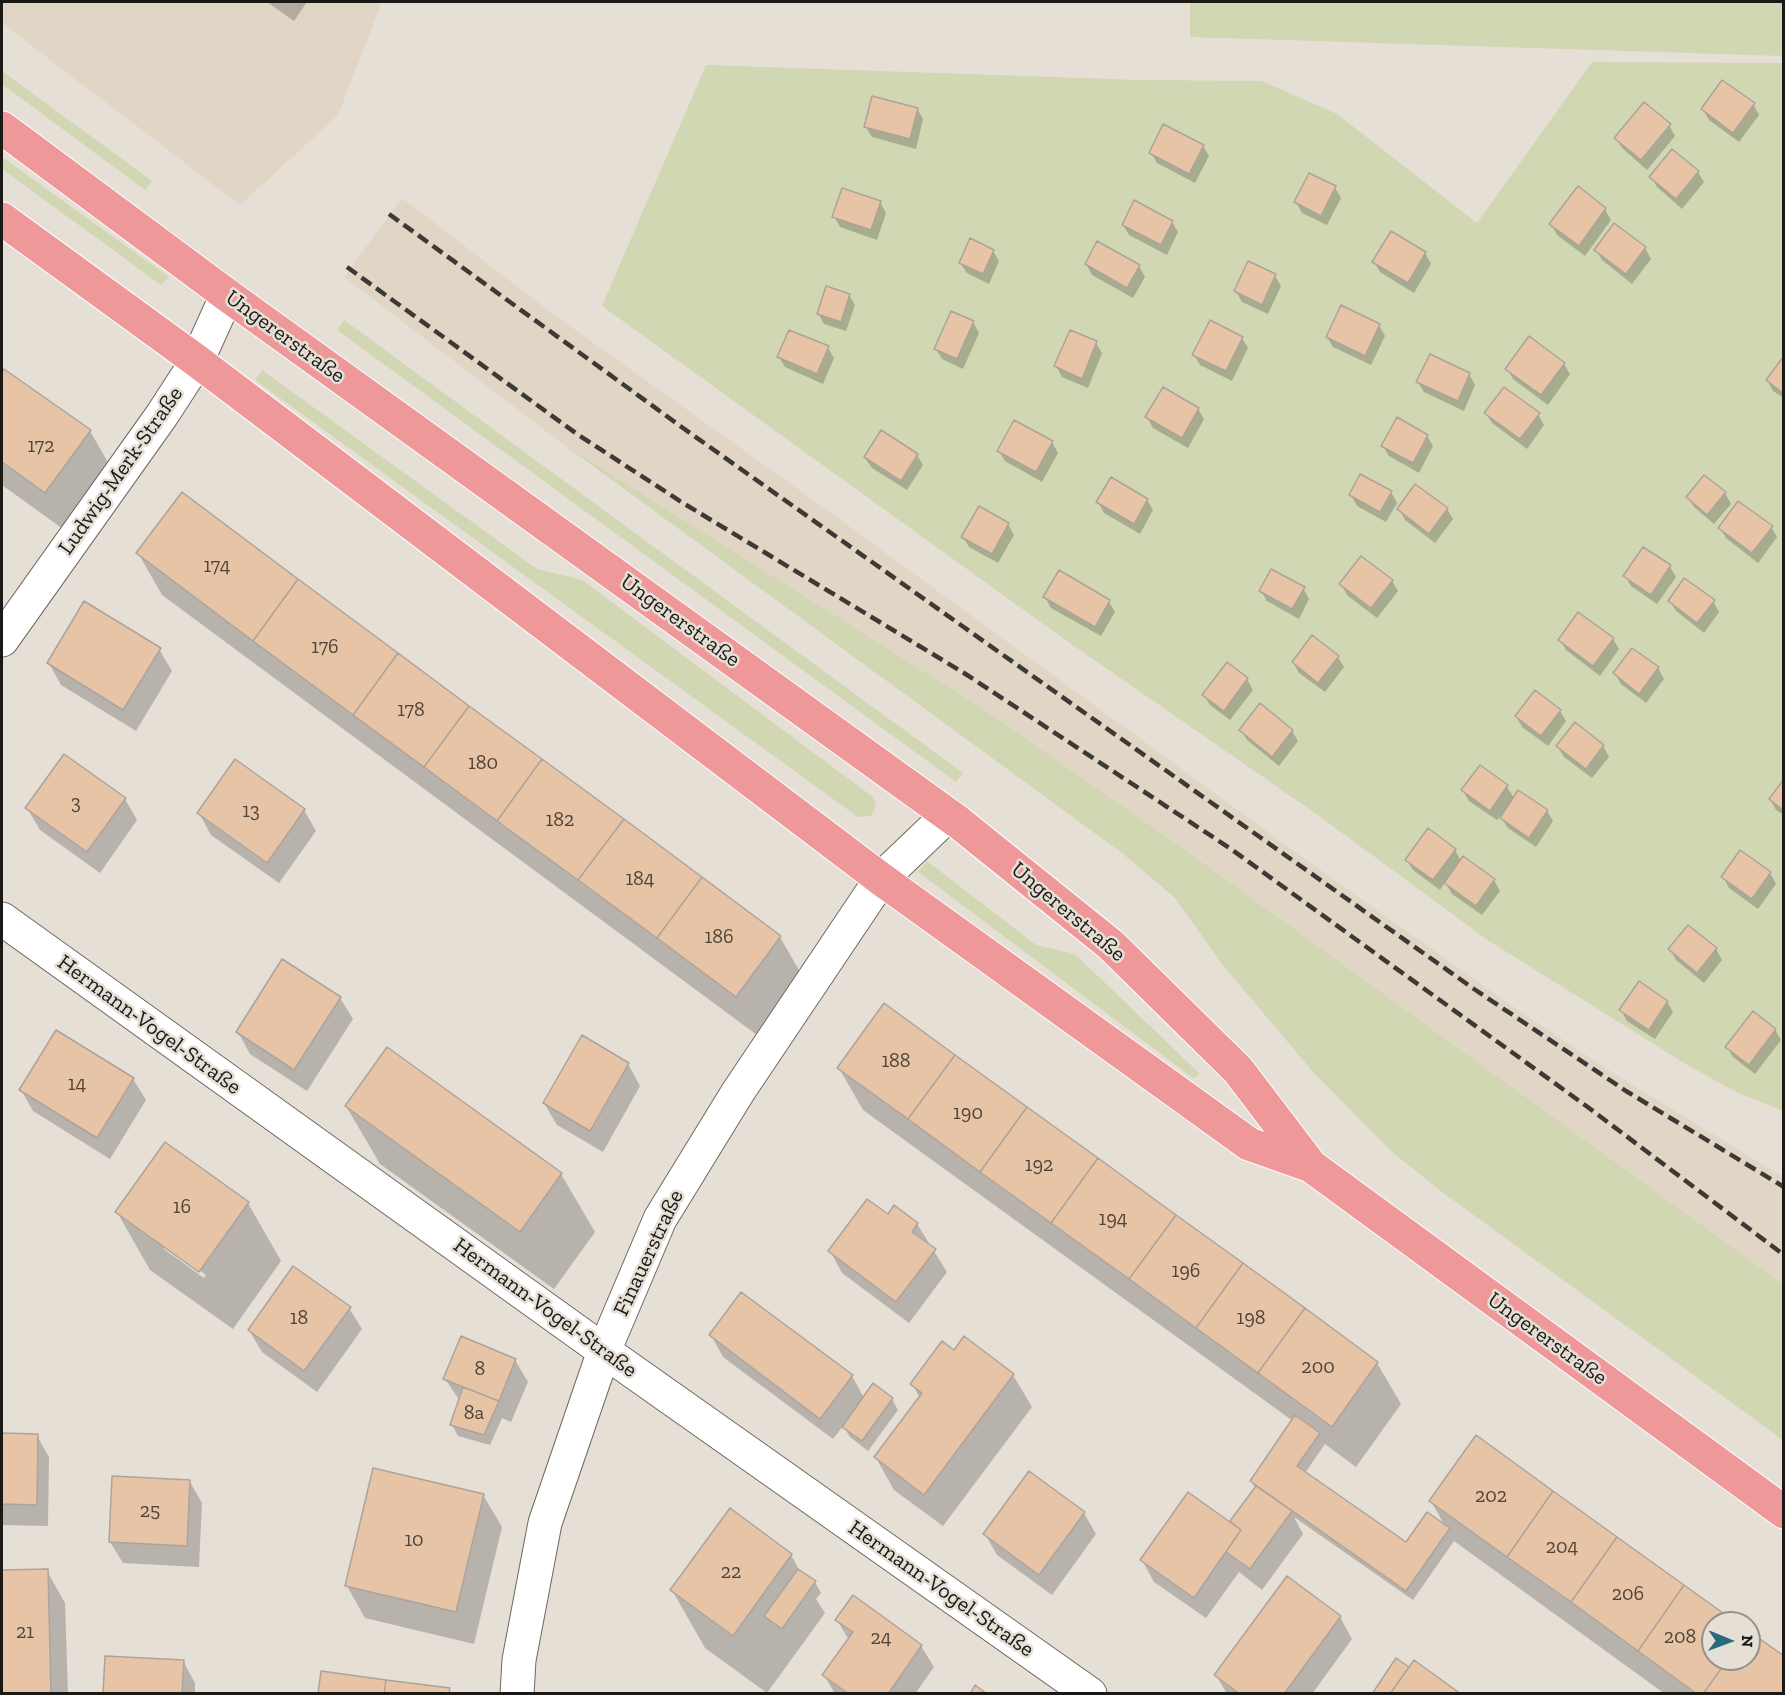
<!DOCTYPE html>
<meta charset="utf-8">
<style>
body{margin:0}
#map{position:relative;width:1785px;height:1695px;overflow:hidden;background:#e5dfd6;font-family:"Zilla Slab",serif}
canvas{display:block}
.frame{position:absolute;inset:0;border:3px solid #1b1916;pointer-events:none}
.north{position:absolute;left:1701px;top:1611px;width:60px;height:60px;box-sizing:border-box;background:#e5dfd6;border:2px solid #949089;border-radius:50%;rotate:91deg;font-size:16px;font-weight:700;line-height:24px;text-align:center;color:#1b1916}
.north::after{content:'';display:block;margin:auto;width:21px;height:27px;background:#2a6a7f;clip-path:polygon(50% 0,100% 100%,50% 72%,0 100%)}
</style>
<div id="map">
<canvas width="1785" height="1695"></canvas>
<div class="frame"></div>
<div class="north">N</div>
</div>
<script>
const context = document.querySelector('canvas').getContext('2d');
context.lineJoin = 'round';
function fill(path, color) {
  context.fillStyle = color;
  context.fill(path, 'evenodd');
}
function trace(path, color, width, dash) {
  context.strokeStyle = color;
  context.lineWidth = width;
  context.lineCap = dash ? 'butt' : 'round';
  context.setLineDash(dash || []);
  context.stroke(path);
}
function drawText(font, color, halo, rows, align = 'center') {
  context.font = font + ' "Zilla Slab",serif';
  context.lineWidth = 5;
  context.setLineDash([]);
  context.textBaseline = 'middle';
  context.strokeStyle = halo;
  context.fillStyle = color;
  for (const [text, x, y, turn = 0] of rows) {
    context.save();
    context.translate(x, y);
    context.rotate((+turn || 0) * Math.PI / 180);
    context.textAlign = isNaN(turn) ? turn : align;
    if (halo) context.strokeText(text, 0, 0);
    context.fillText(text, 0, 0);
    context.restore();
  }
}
const built = new Path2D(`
 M2,2H382L338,115L240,205L2,23Z
 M402,198L549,311L798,489L1298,854L1499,997L1610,1071L1783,1177V1284L1191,854L982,708L560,442L344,277Z`);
const green = new Path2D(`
 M1190,2H1783V56L1190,37Z
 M1592,62L1783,63V1111L1734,1091L1689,1066L1489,941L1315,813L1064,639L602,306L706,65L1140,80L1262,81L1337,114L1477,223Z
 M2,71L152,181L145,190L2,84Z
 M2,157L169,277L161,285L2,169Z
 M344,320L963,773L956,782L337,330Z
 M262,370L537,569L582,580L873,797C877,805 876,809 871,816L858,817L255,380Z
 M560,442L982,708L1191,854L1783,1284V1440L1442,1192L1391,1151L1313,1072L1222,964L1175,898L1122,853Z
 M927,861L1036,945L1075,954L1200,1074L1193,1078L918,872Z`);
const shadow = new Path2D(`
 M267,2H307L294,21Z
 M1753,104L1759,115L1739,142L1709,120L1703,109Z
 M917,109L923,119L916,149L872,137L866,127Z
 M1669,125L1675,136L1647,170L1622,148L1616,138Z
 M1203,146L1209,156L1195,183L1157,163L1151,153Z
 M1698,172L1704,182L1682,209L1657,187L1651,177Z
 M1335,188L1341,198L1327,225L1302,213L1296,202Z
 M1578,188L1605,209L1611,220L1585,256L1557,235L1551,224Z
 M880,202L886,213L877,240L840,227L834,216Z
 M1172,222L1178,232L1167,255L1129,235L1123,225Z
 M1645,248L1651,259L1632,284L1602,260L1596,250Z
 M993,251L999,261L989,284L967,273L960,263Z
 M1425,253L1431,264L1414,293L1380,272L1374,262Z
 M1249,263L1275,276L1281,286L1268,314L1242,302L1236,291Z
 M1086,264L1139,266L1145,277L1133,298L1092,275Z
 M849,295L855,305L846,331L824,324L818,313Z
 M973,322L979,333L963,369L942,359L936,349Z
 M1379,325L1385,336L1371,365L1333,347L1327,337Z
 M1242,338L1248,348L1232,381L1200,365L1194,355Z
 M1096,343L1102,353L1088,388L1062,377L1056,366Z
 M828,348L834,358L823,384L785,367L779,357Z
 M1784,359V398L1773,391L1767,380Z
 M1564,364L1570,374L1548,405L1513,379L1507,369Z
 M2,368L90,431L114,473L70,534L2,485Z
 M1469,374L1475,385L1464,411L1424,392L1418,382Z
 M1198,409L1204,419L1188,448L1153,428L1147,417Z
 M1486,413L1538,414L1544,425L1527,449L1492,423Z
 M1427,436L1433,446L1419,473L1389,456L1383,446Z
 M1052,442L1058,453L1042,482L1005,461L999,451Z
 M917,455L923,465L907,490L872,468L865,458Z
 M1391,492L1397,503L1386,522L1357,506L1351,495Z
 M1725,493L1731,504L1714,524L1694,507L1688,497Z
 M1147,500L1153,510L1140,534L1104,513L1098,502Z
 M1399,509H1447L1453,519L1435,543L1405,520Z
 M1008,524L1014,535L998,563L969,547L963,537Z
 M1771,527L1777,537L1758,563L1726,538L1720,528Z
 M138,553L780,937L804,979L761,1038L162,595Z
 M1670,567L1676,577L1657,604L1631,586L1625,576Z
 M1392,581L1398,591L1377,618L1347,595L1341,584Z
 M1303,588L1309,599L1299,619L1267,601L1261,591Z
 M1045,597L1109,602L1115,612L1101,636L1051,608Z
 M1670,601H1713L1719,612L1704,633L1676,611Z
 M1613,639L1619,649L1600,676L1566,650L1560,640Z
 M159,649L172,671L136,731L61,685L49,663Z
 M1338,657L1344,667L1325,692L1299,673L1293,662Z
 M1227,664L1247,679L1253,690L1230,720L1210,705L1204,695Z
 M1658,668L1664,679L1646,703L1621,684L1615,674Z
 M1560,711L1566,721L1548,746L1522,727L1516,716Z
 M1575,724L1603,746L1609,757L1592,778L1564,757L1558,747Z
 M1241,730L1292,731L1298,741L1279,766L1247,740Z
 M1480,767L1507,787L1514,798L1547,811L1553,821L1536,847L1508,828L1500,816L1497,820L1469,801L1463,791Z
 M1784,782V815L1776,810L1770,799Z
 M125,799L137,820L100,873L40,830L27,808Z
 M304,810L316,831L279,883L211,835L199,813Z
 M1429,830L1455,850L1461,861L1494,880L1500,891L1482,915L1452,894L1445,882L1440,890L1413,870L1407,860Z
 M1770,873L1776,884L1758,909L1729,888L1723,877Z
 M1688,927L1716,949L1722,960L1704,983L1676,960L1670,949Z
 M340,998L353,1019L307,1091L250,1054L238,1032Z
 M1667,1002L1673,1012L1655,1039L1627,1021L1621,1010Z
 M1775,1030L1781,1040L1755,1074L1733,1057L1727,1047Z
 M628,1064L640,1086L603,1152L557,1125L544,1103Z
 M839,1068L1377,1363L1401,1404L1356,1467L1325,1444L1305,1473L1407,1544L1446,1528L1431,1501L1735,1623H1713V1659H1749V1633L1784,1694H1665L1454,1541L1413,1600L1294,1517L1303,1534L1262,1590L1239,1572L1206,1618L1154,1582L1142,1560L1230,1523L1256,1489L1251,1481L1293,1421L863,1110Z
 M133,1079L146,1100L110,1159L33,1111L21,1090Z
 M346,1106L561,1174L595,1232L554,1289L380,1164Z
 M248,1203L281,1261L233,1329L150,1270L117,1212ZM164,1245L206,1275L204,1278L164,1249Z
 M888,1216L917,1224L947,1272L909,1323L842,1273L830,1251Z
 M349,1308L362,1329L317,1392L262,1352L249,1330Z
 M711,1335L852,1376L864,1398L873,1386L892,1399L898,1410L868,1451L850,1437L843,1426L833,1439L723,1357Z
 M964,1339L1013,1375L1032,1407L943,1526L894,1490L876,1458L920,1398L912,1384L955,1352Z
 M515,1360L528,1382L511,1422L502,1418L490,1445L458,1436L452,1425L460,1401L445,1379Z
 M2,1435L37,1436L49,1457L48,1526L2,1525Z
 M190,1482L202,1503L199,1567L123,1563L110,1542Z
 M483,1495L502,1527L474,1644L365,1618L347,1586Z
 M730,1511L791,1555L801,1573L815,1582L821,1593L816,1599L825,1613L767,1693L705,1648L672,1590Z
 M1084,1513L1096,1534L1052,1595L997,1555L985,1534Z
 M47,1571L65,1603L68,1694H2V1572Z
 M1340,1617L1352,1639L1312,1694H1227L1216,1675Z
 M837,1620L921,1646L934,1667L915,1694H835L824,1675L849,1640Z
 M183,1661L195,1683V1694H105Z`);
const building = new Path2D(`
 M1722,80L1755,103L1733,133L1701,109Z
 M872,96L918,108L910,139L864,127Z
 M1644,102L1671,124L1641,160L1614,138Z
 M1163,124L1204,145L1189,174L1149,153Z
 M1672,149L1699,171L1676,199L1649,177Z
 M1309,173L1336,186L1321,216L1294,202Z
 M1578,186L1606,208L1579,246L1549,224Z
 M842,188L881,201L871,230L832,217Z
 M1134,200L1173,221L1161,245L1122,225Z
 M1614,223L1646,247L1626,274L1594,250Z
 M1391,231L1426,252L1408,283L1372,262Z
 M970,238L994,250L983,274L959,263Z
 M1097,241L1140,265L1127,288L1085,264Z
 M1248,261L1276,274L1262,305L1234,291Z
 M826,286L850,294L841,322L817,314Z
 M1341,305L1380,324L1365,356L1326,337Z
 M951,311L974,321L957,359L934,349Z
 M1210,320L1243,337L1226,371L1192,355Z
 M789,330L829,346L817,374L777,357Z
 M1070,330L1097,341L1082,379L1054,366Z
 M1529,336L1565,363L1541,395L1505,369Z
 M1430,354L1470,373L1458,401L1416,382Z
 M1784,356V394L1766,380Z
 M4,369L91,430L45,493L2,462V372Z
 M1163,387L1199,408L1182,438L1145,417Z
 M1504,387L1540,413L1520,439L1484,413Z
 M1397,417L1428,435L1413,463L1381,446Z
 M1014,420L1053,441L1036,472L997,451Z
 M881,430L918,454L901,481L864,457Z
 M1360,474L1392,491L1380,512L1349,495Z
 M1704,475L1726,492L1707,515L1686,497Z
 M1111,477L1148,499L1134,524L1096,502Z
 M1415,484L1448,508L1429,534L1397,509Z
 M182,492L298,579L253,641L136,553Z
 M1738,501L1773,526L1752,553L1718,528Z
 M979,506L1009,523L992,554L961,537Z
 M1643,547L1671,565L1651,595L1623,576Z
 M1361,556L1393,580L1371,608L1339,584Z
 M1271,569L1305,587L1292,609L1259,591Z
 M1059,570L1110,600L1095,627L1043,597Z
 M1684,578L1715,600L1697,623L1668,601Z
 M298,579L398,653L353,715L253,641Z
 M84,601L161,648L123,710L47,663Z
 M1578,612L1614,638L1593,666L1558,640Z
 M1312,635L1339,656L1318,683L1292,662Z
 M1632,648L1659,667L1639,694L1613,673Z
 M398,653L469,706L424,767L353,715Z
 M1227,662L1248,678L1224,711L1202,695Z
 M1535,690L1561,710L1541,736L1515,716Z
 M1260,703L1293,730L1272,757L1239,730Z
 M469,706L542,759L497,821L424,767Z
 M1575,722L1604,745L1586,769L1556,746Z
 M64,754L126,798L87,852L25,808Z
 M235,759L305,809L267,863L197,813Z
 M542,759L624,819L578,880L497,821Z
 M1480,765L1508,785L1490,811L1461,790Z
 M1784,779V811L1769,799Z
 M1518,790L1548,810L1529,838L1500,818Z
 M624,819L702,877L657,938L578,880Z
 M1428,828L1456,849L1433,880L1405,860Z
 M1740,850L1771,872L1752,899L1721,877Z
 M1463,856L1495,879L1476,906L1444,883Z
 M702,877L781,936L736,997L657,938Z
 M1688,925L1717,948L1697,973L1668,949Z
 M282,959L341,997L294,1070L236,1032Z
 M1639,981L1668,1001L1649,1030L1619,1010Z
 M884,1003L955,1055L908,1119L837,1068Z
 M1753,1011L1776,1029L1749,1065L1725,1047Z
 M56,1030L134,1078L97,1138L19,1090Z
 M582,1035L629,1063L590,1131L543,1103Z
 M387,1047L562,1173L520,1232L345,1106Z
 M955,1055L1027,1107L980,1172L908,1119Z
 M1027,1107L1098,1158L1051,1223L980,1172Z
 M165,1142L249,1202L199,1272L115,1212Z
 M1098,1158L1176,1215L1129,1279L1051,1223Z
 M867,1199L888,1214L894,1205L918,1223L912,1232L936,1249L896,1302L828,1251Z
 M1176,1215L1243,1263L1196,1328L1129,1279Z
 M1243,1263L1305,1308L1258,1373L1196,1328Z
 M293,1266L351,1307L304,1371L248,1330Z
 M741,1292L853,1375L820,1419L709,1335Z
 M1305,1308L1378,1362L1332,1427L1258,1373Z
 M461,1336L516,1359L499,1401L443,1379Z
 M964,1336L1014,1374L924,1495L874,1457L922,1393L910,1384L942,1341L954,1350Z
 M873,1383L893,1398L862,1441L842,1427Z
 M463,1387L499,1401L484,1435L450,1425Z
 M1295,1415L1320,1433L1297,1466L1406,1542L1427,1512L1450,1528L1406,1591L1250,1481Z
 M2,1433L38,1434L37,1505L2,1504Z
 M1476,1435L1553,1491L1507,1557L1429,1501Z
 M373,1468L484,1494L456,1612L345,1586Z
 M1029,1471L1085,1512L1039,1575L983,1534Z
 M112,1476L190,1480L187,1546L109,1542Z
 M1256,1486L1292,1511L1250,1569L1226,1552L1241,1530L1230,1521Z
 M1553,1491L1617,1537L1571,1602L1507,1557Z
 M1188,1492L1241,1530L1194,1598L1140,1560Z
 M730,1508L792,1554L733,1636L670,1590Z
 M1617,1537L1684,1585L1638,1651L1571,1602Z
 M48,1569L51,1694H2V1570Z
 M798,1569L816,1581L782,1629L764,1616Z
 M1287,1576L1341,1616L1284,1694H1240L1214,1675Z
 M1684,1585L1737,1623H1713V1659H1728L1703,1694H1697L1638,1651Z
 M853,1595L922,1645L888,1694H849L822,1675L853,1632L835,1620Z
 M1749,1631L1784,1656V1694H1703L1728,1659H1749Z
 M105,1656L184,1660L182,1694H103Z
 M1396,1658L1409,1667L1390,1694H1372Z
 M1414,1660L1461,1694H1390Z
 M321,1671L386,1680L384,1694H318Z
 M386,1680L450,1688L449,1694H384Z
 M975,1685L987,1694H970Z`);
const minor = new Path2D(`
 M2,640L162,415L197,361L227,295
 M2,919L604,1351L1090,1694
 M517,1694L519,1660L545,1523L604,1351L660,1219L738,1092L881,879L948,815`);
const major = new Path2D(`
 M2,128L227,295L958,822L1111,945L1238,1070L1311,1166L1784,1512
 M2,219L197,361L881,879L1249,1144L1311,1166`);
const rail = new Path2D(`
 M389,214L683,428L1474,989L1626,1091L1784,1187
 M347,267L577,434L683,503L964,673L1231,849L1589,1108L1784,1255`);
const numberNames = [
 ["172",41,446],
 ["174",217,566],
 ["176",325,647],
 ["178",411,710],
 ["180",483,763],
 ["3",76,803],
 ["13",251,811],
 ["182",560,820],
 ["184",640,879],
 ["186",719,937],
 ["188",896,1061],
 ["14",77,1084],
 ["190",968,1113],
 ["192",1039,1165],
 ["16",182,1207],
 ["194",1113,1219],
 ["196",1186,1271],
 ["18",299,1318],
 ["198",1251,1318],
 ["200",1318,1367],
 ["8",480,1369],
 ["8a",474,1413],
 ["202",1491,1496],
 ["25",150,1511],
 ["10",414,1540],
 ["204",1562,1547],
 ["22",731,1572],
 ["206",1628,1594],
 ["21",25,1632],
 ["208",1680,1637],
 ["24",881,1638]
];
const streetNames = [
 ["Ungererstraße",285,337,36],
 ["Ludwig-Merk-Straße",121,471,-55],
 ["Ungererstraße",680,621,36],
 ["Ungererstraße",1068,912,40],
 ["Hermann-Vogel-Straße",149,1025,36],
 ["Finauerstraße",649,1253,-65],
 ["Hermann-Vogel-Straße",545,1308,36],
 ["Ungererstraße",1547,1339,36],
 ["Hermann-Vogel-Straße",941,1589,35]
];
fill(built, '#e1d6c6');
fill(green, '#d1d7b3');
fill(shadow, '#0003');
fill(building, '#e7c4a5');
trace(building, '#aca39c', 1.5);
trace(minor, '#6e6961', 35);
trace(major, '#fff', 35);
trace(minor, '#fff', 33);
trace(major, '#ee9899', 33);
trace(rail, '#3c3a36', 4.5, [12, 6]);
drawText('20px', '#4e443a', null, numberNames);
drawText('22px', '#1b1916', '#e5dfd6', streetNames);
</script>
